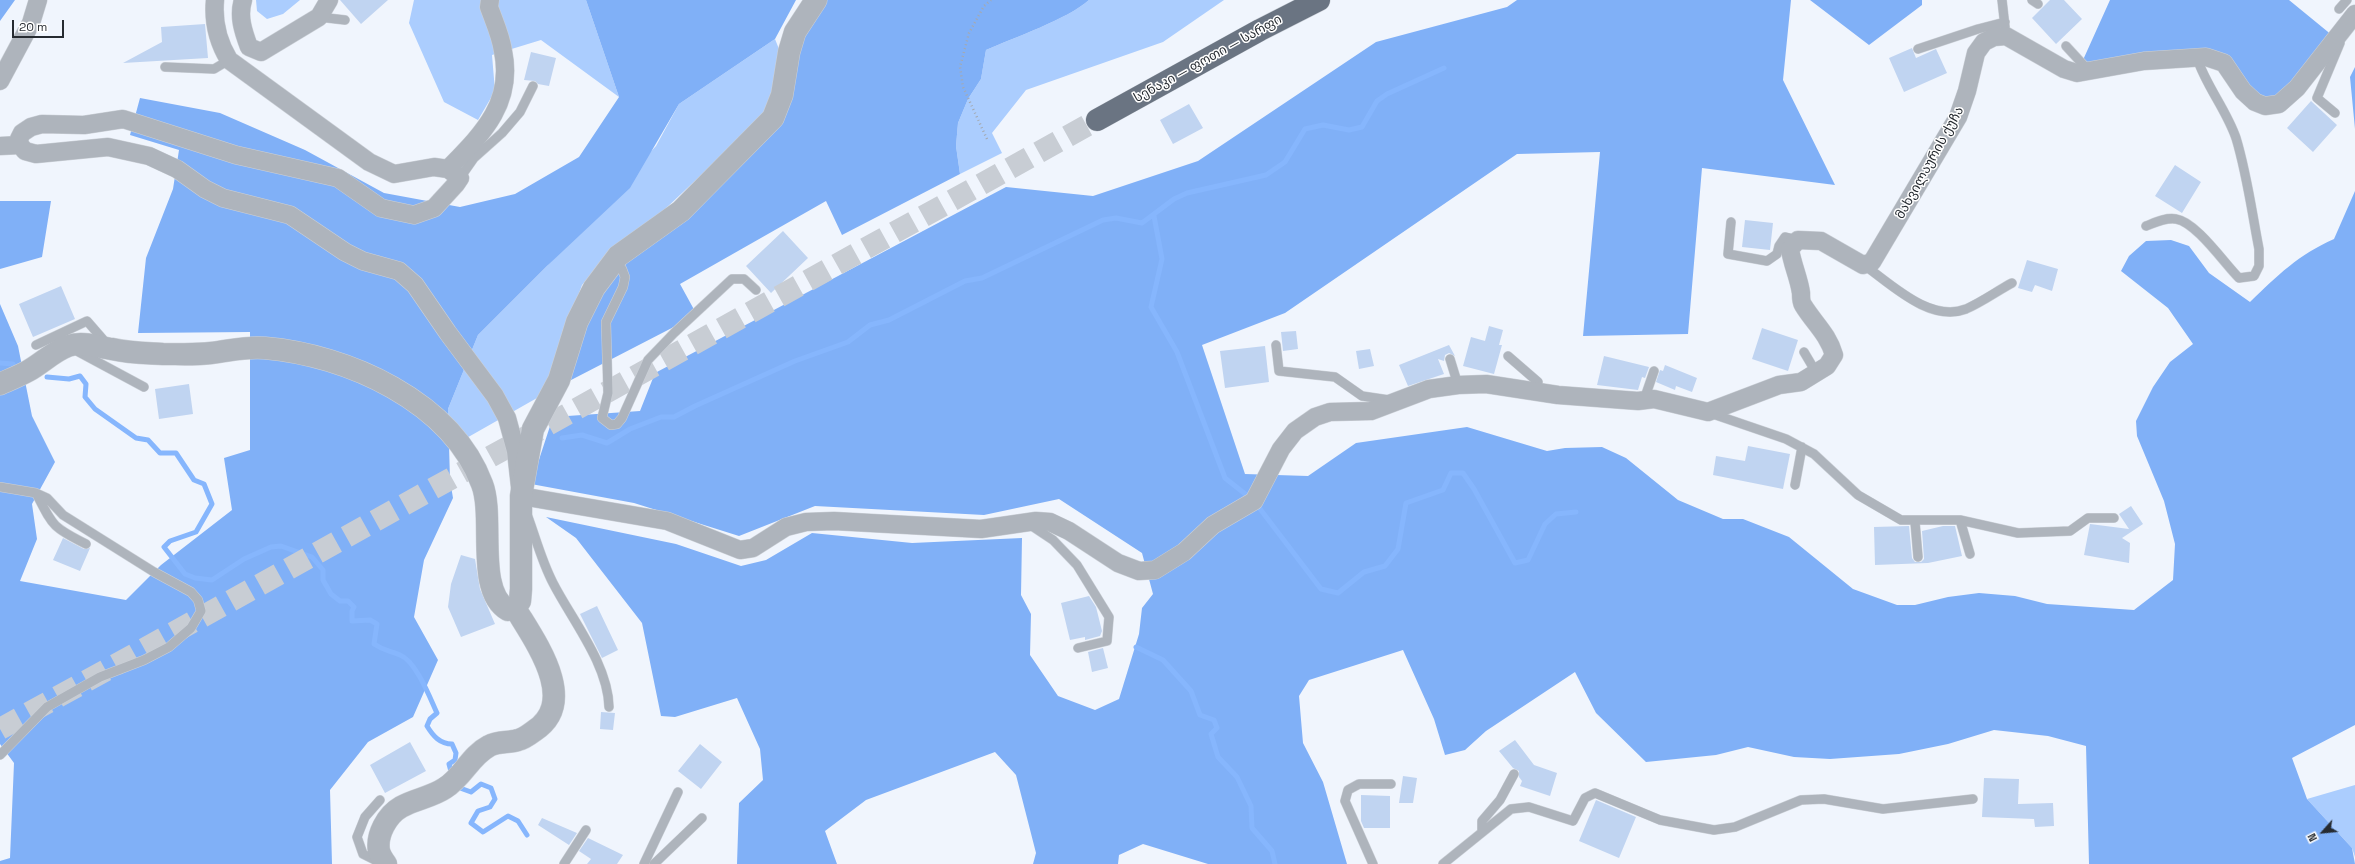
<!DOCTYPE html>
<meta charset="utf-8">
<style>
body{margin:0}
#map{position:relative;width:2355px;height:864px;overflow:hidden;background:#f0f5fd;font-family:"Space Grotesk",sans-serif}
canvas{display:block}
.north{position:absolute;left:2303px;top:812px;width:40px;height:40px;-webkit-text-stroke:3px #fff;paint-order:stroke;rotate:243deg;font-size:11px;font-weight:700;line-height:16px;text-align:center;color:#262b31}
.north::after{content:'';display:block;margin:auto;width:14px;height:18px;background:#262b31;clip-path:polygon(50% 0,100% 100%,50% 72%,0 100%)}
.scale{position:absolute;left:12px;top:20px;width:52px;height:18px;box-sizing:border-box;border:2px solid #262b31;border-top:0;padding-left:5px;font-size:12px;line-height:14px;white-space:nowrap;color:#262b31;-webkit-text-stroke:3px #fff;paint-order:stroke}
</style>
<div id="map">
<canvas width="2355" height="864"></canvas>
<div class="north">N</div>
<div class="scale">20 m</div>
</div>
<script>
const context = document.querySelector('canvas').getContext('2d');
context.lineJoin = 'round';
function fill(path, color) {
  context.fillStyle = color;
  context.fill(path, 'evenodd');
}
function trace(path, color, width, dash) {
  context.strokeStyle = color;
  context.lineWidth = width;
  context.lineCap = dash ? 'butt' : 'round';
  context.setLineDash(dash || []);
  context.stroke(path);
}
function drawText(font, color, halo, rows, align = 'center') {
  context.font = font + ' "Space Grotesk","Noto Sans Georgian",sans-serif';
  context.lineWidth = 3;
  context.setLineDash([]);
  context.textBaseline = 'middle';
  context.strokeStyle = halo;
  context.fillStyle = color;
  for (const [text, x, y, turn = 0] of rows) {
    context.save();
    context.translate(x, y);
    context.rotate((+turn || 0) * Math.PI / 180);
    context.textAlign = isNaN(turn) ? turn : align;
    if (halo) context.strokeText(text, 0, 0);
    context.fillText(text, 0, 0);
    context.restore();
  }
}
const green = new Path2D(`
 M256,0H300L283,14L267,19L257,11Z
 M414,0H586L619,97L541,40L492,55L495,91L478,120L444,102L409,23Z
 M1089,0H1224L1163,42L1026,90L992,133L1002,153L960,174L956,146L958,123L968,99L981,79L986,50C1013,38 1068,19 1089,0Z
 M775,39L783,59L767,113L646,227L610,253L582,285L544,394L449,448L448,409L478,335L547,266L656,146L679,104Z
 M2355,785V857L2352,848L2307,799Z`);
const forest = new Path2D(`
 M0,0H15L0,21Z
 M586,0H796L775,39L679,104L630,188L547,266L478,335L448,409L450,480L453,498L424,560L414,617L438,660L413,717L368,742L330,790L332,864H0V861L10,858L14,763L0,744V304L18,346L32,416L55,462L32,504L37,539L20,581L126,600L161,565L232,510L224,458L250,450V332L138,333L146,258L173,189L179,150L130,135L140,98L220,113L305,150L384,193L460,207L515,194L579,157L619,97Z
 M816,0H1089C1068,19 1013,38 986,50L981,79L968,99L958,123L956,146L960,174L842,235L826,201L680,284L697,315L544,394L592,295L778,123L783,59Z
 M1517,0H1791L1783,80L1835,185L1702,168L1688,334L1583,336L1600,152L1517,154L1285,313L1202,345L1245,474L1308,476L1356,443L1467,427L1547,451L1565,448L1602,447L1626,458L1678,500L1723,519H1743L1789,537L1853,589L1897,605H1915L1948,597L1979,593L2015,596L2047,604L2134,610L2173,580L2175,544L2164,501L2137,436L2136,421L2153,387L2170,362L2193,344L2168,308L2121,271L2129,256L2146,241L2171,240L2189,246L2209,273L2250,302C2278,275 2298,255 2334,239L2355,191V725L2292,758L2307,799L2352,848L2355,864H2089L2086,746L2048,736L1994,730L1948,744L1899,754L1830,759L1794,757L1748,747L1716,755L1646,762L1596,713L1575,672L1486,731L1465,750L1445,755L1434,719L1403,650L1309,680L1299,696L1303,743L1323,782L1347,864H1208L1143,844L1119,855L1118,864H1033L1036,853L1016,775L995,752L866,800L825,831L837,864H737L739,803L763,780L760,749L737,698L675,717L661,716L642,623L576,538L546,517L676,544L741,566L766,560L812,533L912,543L1022,538L1021,595L1031,614L1030,655L1058,696L1095,710L1119,699L1139,634L1142,608L1153,594L1142,553L1059,499L984,515L815,506L739,536L634,503L531,484L553,417L640,411L655,373L1006,187L1093,196L1198,161L1376,42L1507,7Z
 M1810,0H1922V5L1869,45Z
 M2110,0H2289L2333,36L2319,59L2265,109L2228,73L2188,56L2074,80Z
 M2355,67V129L2350,77Z
 M0,201H51L42,257L0,269Z`);
const stream = new Path2D(`
 M1154,216L1162,259L1151,307L1177,352L1225,478L1254,501L1321,589L1338,593L1364,572L1385,566L1398,549L1406,503L1443,490L1451,473H1463L1474,489L1515,563L1528,560L1545,524L1556,514L1576,512
 M0,363L13,364
 M47,377L69,379L80,376L86,384L85,397L95,409L136,438L148,440L160,453H176L194,480L204,484L212,504L196,532L170,541L164,547L185,574L195,578L212,580L244,559L271,547L281,546L312,557L323,570V580L331,594L340,601H348L354,607L352,611V621L370,620L377,624L374,644C386,652 389,650 400,655C416,661 430,698 437,713L430,719L427,726C433,736 440,744 452,744L456,753L455,760L449,764L452,775
 M562,438L582,435L607,443L630,429L661,417H674L695,406L795,361L848,342L870,325L889,320L965,281L982,278L1103,220L1116,218L1142,223L1174,199L1187,193L1266,175L1285,162L1305,129L1323,125L1349,130L1362,127L1377,101L1387,94L1444,68
 M1136,647L1163,660L1191,691L1200,715L1214,720L1217,728L1211,734L1218,757L1237,777L1251,806L1252,828L1272,851L1275,864
 M460,788L471,792L481,784L491,788L495,799L490,807L478,811L471,823L483,832L508,816L518,821L527,835`);
const building = new Path2D(`
 M340,0H388L361,24Z
 M2050,0H2064L2082,19L2056,44L2032,18Z
 M205,24L208,58L123,63L162,42L161,27Z
 M1912,48L1916,58L1936,49L1947,73L1904,92L1889,58Z
 M531,52L556,58L549,86L538,84L535,81L524,80Z
 M2311,101L2337,125L2313,152L2287,128Z
 M1189,104L1203,128L1173,144L1160,120Z
 M2175,165L2201,182L2182,213L2155,196Z
 M1745,220L1773,223L1770,250L1742,247Z
 M783,231L808,258L771,293L746,266Z
 M2027,260L2058,269L2052,291L2035,285L2032,292L2018,288Z
 M61,286L75,319L33,337L19,304Z
 M1489,326L1503,330L1499,345H1502L1494,374L1463,366L1471,337L1485,341Z
 M1762,328L1798,340L1788,371L1752,359Z
 M1296,331L1298,349L1283,351L1281,332Z
 M1449,345L1455,356L1449,353L1445,355L1444,361L1438,359L1444,374L1408,386L1399,365Z
 M1265,346L1269,382L1225,388L1220,351Z
 M1370,349L1374,366L1359,369L1356,351Z
 M1604,356L1649,367L1645,378L1642,377L1638,390L1597,385Z
 M1665,365L1697,378L1692,392L1676,386L1675,390L1656,382L1660,370L1663,371Z
 M189,384L193,414L159,419L155,389Z
 M1748,446L1790,454L1783,489L1713,475L1716,456L1745,461Z
 M2131,506L2143,524L2122,538L2130,543L2129,563L2084,555L2090,524L2129,529L2119,514Z
 M1909,526L1912,558L1915,562H1921L1924,559L1922,531L1943,526H1955L1962,556L1928,563L1875,565L1874,527Z
 M63,538L84,549L90,548L80,571L53,560Z
 M461,555L475,559L480,589L495,624L461,637L448,607L451,584Z
 M1089,596L1096,607L1102,631L1100,636L1085,640V637L1070,640L1061,603Z
 M597,606L618,650L602,658L580,614Z
 M1103,648L1108,668L1092,672L1088,652Z
 M601,712L615,713L613,730L600,729Z
 M1515,740L1534,765L1557,773L1550,796L1520,786L1522,781L1519,777V771L1513,768L1499,751Z
 M410,742L426,771L385,793L370,765Z
 M700,744L722,762L701,789L678,771Z
 M1403,776L1417,778L1413,803H1399Z
 M1984,778L2019,779L2018,804L2053,803L2054,826L2035,827L2034,819L1982,817Z
 M1361,795L1390,796V828H1364L1361,821Z
 M1596,800L1636,817L1619,858L1579,841Z
 M542,818L577,833L569,845L538,825Z
 M588,838L623,855L617,864H587L591,859L579,851Z`);
const trunkTunnel = new Path2D(`
 M0,729L1097,120`);
const path = new Path2D(`
 M987,139L963,87L960,67L969,33L984,6L991,0`);
const service = new Path2D(`
 M2002,0L2005,27
 M2032,0L2038,4
 M2339,9L2347,0
 M319,17L345,20
 M2066,46L2089,71
 M1918,49L1978,29L2005,22
 M165,67L214,69L229,60
 M2335,113L2317,98L2340,43
 M460,178L474,158L502,133L520,112L533,86
 M1731,222L1728,254L1767,261L1777,254L1779,246L1785,237L1798,240
 M2146,226C2154,223 2166,217 2176,219C2196,222 2224,263 2239,278L2254,276L2259,266V249C2252,213 2247,174 2236,138C2226,109 2206,86 2197,58
 M613,263L622,269L625,277L623,287L606,322L608,393L602,418L611,425L617,424L622,418L648,360L674,333L732,279H744L756,290
 M1864,265C1891,284 1930,323 1966,309C1982,302 1997,291 2012,283
 M36,345L87,321L107,344
 M1276,345L1279,371L1335,377L1362,396L1389,400
 M77,351L144,387
 M1804,352L1817,374
 M1508,356L1538,382L1536,392
 M1450,359L1458,385
 M1644,400L1654,371
 M1710,413L1786,439L1814,454L1858,495L1901,520H1960L2018,533L2070,531L2088,518H2114
 M1795,485L1802,447
 M0,487L36,493L47,498L63,515L154,572L191,592L198,600L201,611L191,628L169,647L144,660L100,677L47,707L0,755
 M36,493C53,526 52,527 86,544
 M528,517C536,539 542,562 553,583C572,620 608,664 609,707
 M1960,520L1970,554
 M1915,522L1918,557
 M1029,524L1053,540L1077,565L1109,617L1107,641L1078,648
 M380,800L365,817L357,837L363,854L381,863
 M1482,831V821L1500,800L1514,774
 M564,864L586,830
 M644,864L678,792
 M654,864L702,818
 M1373,864L1345,801L1348,790L1359,784H1391
 M1443,864L1511,809L1529,807L1573,821L1585,798L1595,793L1660,820L1714,830L1735,827L1801,800L1824,799L1883,809L1973,799`);
const minor = new Path2D(`
 M215,0C213,21 218,42 229,60L369,162L394,174L434,167L448,169L460,178L456,184L434,208L414,215L381,208L338,178L236,155L123,119L84,125L42,124L31,127L22,133L19,139L20,145L25,151L36,154L108,147L149,156L177,169L205,189L223,198L290,215L345,252L363,261L399,271L415,285L448,333L495,396L507,418L516,451L521,496L667,521L740,550L753,548L786,527L806,522L834,521L981,529L1036,521L1050,522L1069,531L1118,563L1139,571L1155,570L1184,552L1213,525L1254,501L1281,449L1295,431L1315,417L1330,412L1371,411L1429,389L1458,385L1486,384L1558,395L1638,401L1654,399L1708,412L1779,385L1801,382L1827,366L1834,355C1828,334 1814,323 1803,305C1801,302 1801,298 1801,293C1799,278 1792,264 1790,249L1798,240L1821,241L1863,265L1872,262L1958,117L1967,91L1976,53L1984,42L1994,37L2006,36L2064,69L2077,73L2144,61L2206,57L2224,63L2243,91L2255,102L2265,106L2279,104L2297,88L2355,14
 M243,0C238,16 243,31 249,47L261,52L319,17L329,0
 M0,81L31,23L38,0
 M0,146L20,145
 M448,169C481,135 514,104 503,51C501,36 494,21 489,7L490,0`);
const tertiary = new Path2D(`
 M0,384C9,380 19,376 28,371C41,364 54,351 68,346C83,341 98,347 112,349C129,353 146,353 163,354C179,354 195,355 211,353C229,351 246,346 265,348C347,355 451,401 482,484C495,517 475,591 508,610L515,608L520,601L521,589V496L533,429L559,380L577,322L594,288L618,256L681,211L773,118L782,95L789,52L795,32L816,0
 M386,864C383,860 380,855 379,851C376,835 387,815 401,807C415,799 432,797 445,788C463,777 470,756 489,746C498,741 509,743 518,740C523,739 530,734 534,731C580,701 534,640 515,608`);
const trunk = new Path2D(`
 M1097,120L1260,30L1319,0`);
const streetNames = [
 ["სენაკი — ფოთი — სარფი",1208,59,-29],
 ["მახვილაურის ქუჩა",1930,163,-61]
];
fill(green, '#abcdfe');
fill(forest, '#80b0f7');
trace(stream, '#86b6fd', 5);
fill(building, '#c0d4f1');
trace(trunkTunnel, '#c8cdd4', 22, [22, 11]);
trace(service, '#ccd1d8', 10);
trace(minor, '#ccd1d8', 19);
trace(tertiary, '#ccd1d8', 23);
trace(trunk, '#ccd1d8', 23);
trace(path, '#a4a9b0', 2.5, [1, 3]);
trace(service, '#aeb4bc', 9);
trace(minor, '#aeb4bc', 18);
trace(tertiary, '#aeb4bc', 22);
trace(trunk, '#6a7482', 22);
drawText('13px', '#262b31', '#fff', streetNames);
</script>
